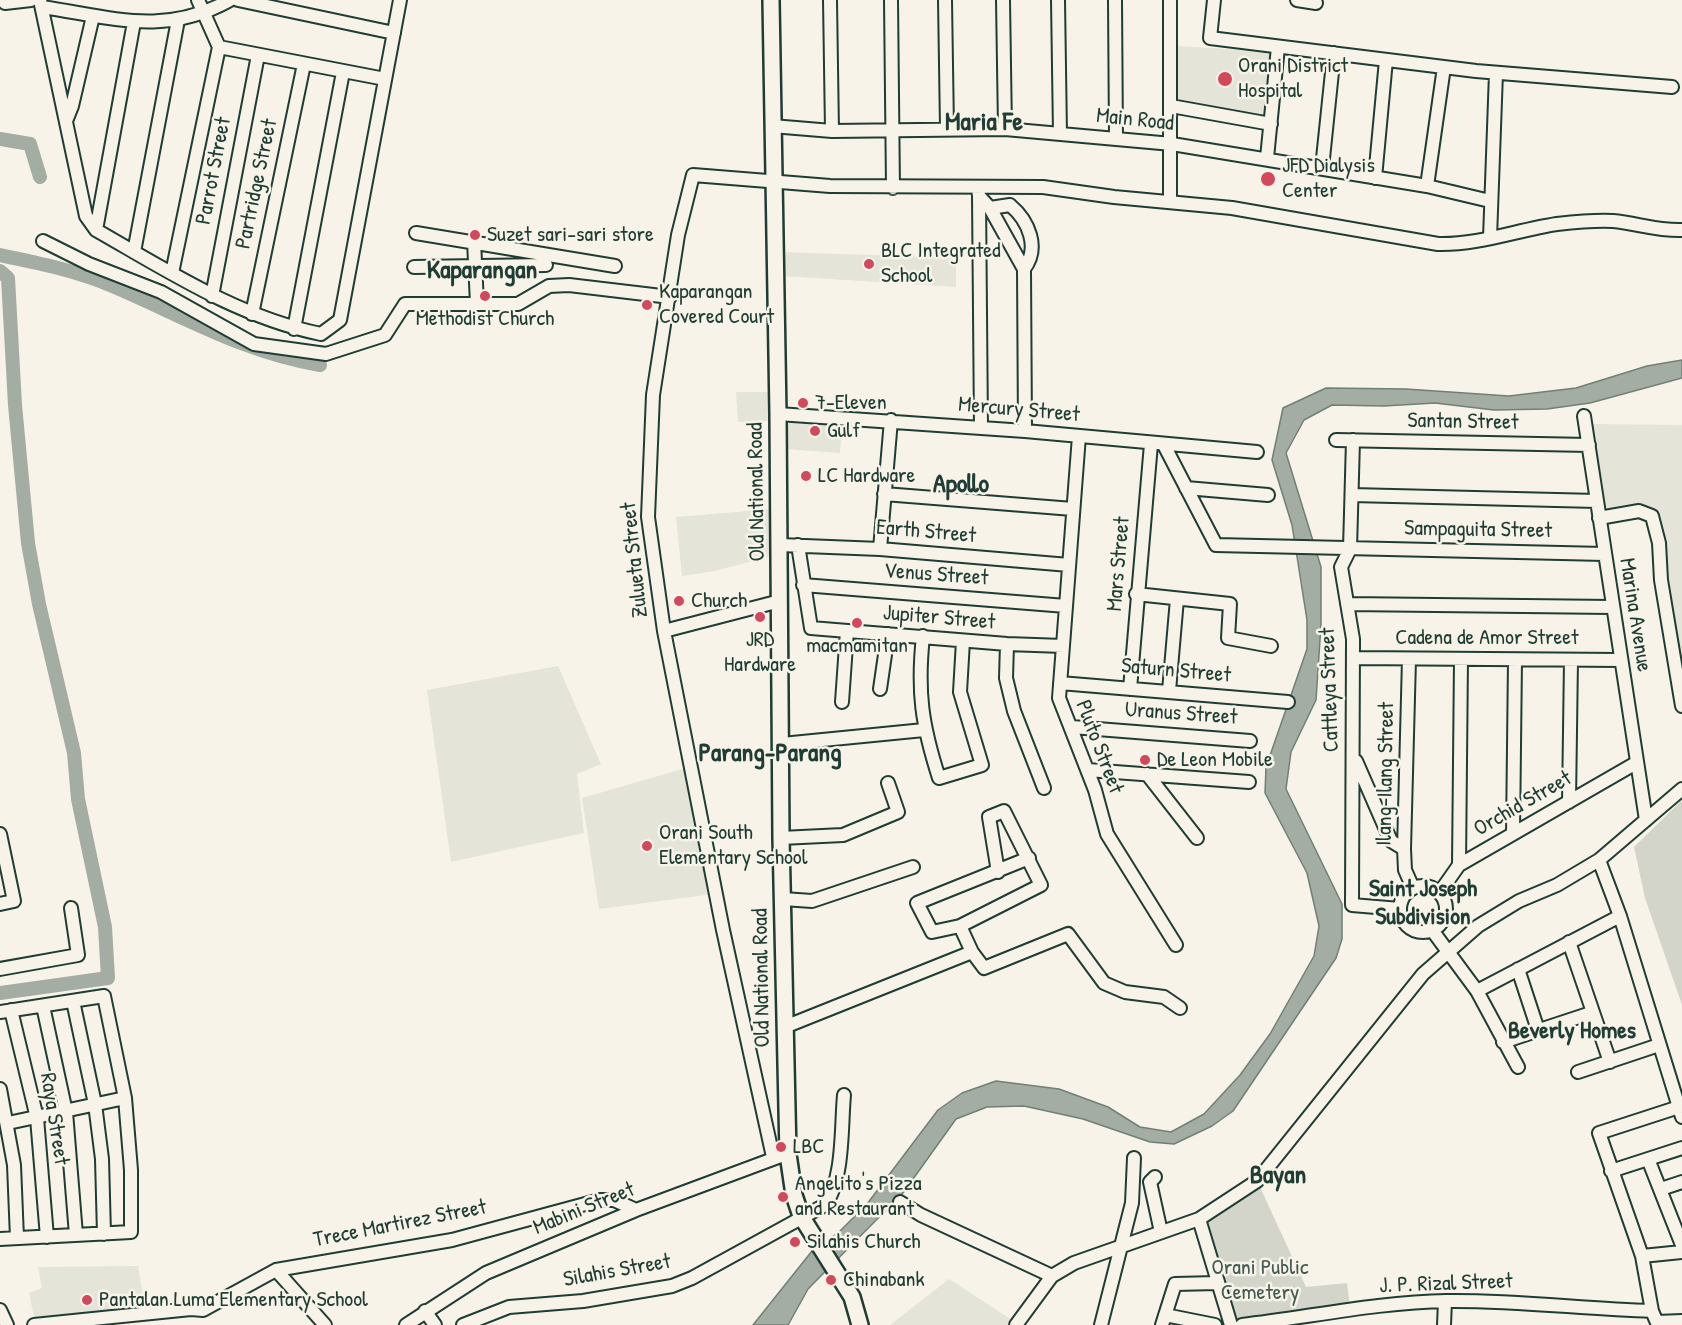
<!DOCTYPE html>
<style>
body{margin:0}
canvas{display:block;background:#f7f3e8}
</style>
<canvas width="1682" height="1325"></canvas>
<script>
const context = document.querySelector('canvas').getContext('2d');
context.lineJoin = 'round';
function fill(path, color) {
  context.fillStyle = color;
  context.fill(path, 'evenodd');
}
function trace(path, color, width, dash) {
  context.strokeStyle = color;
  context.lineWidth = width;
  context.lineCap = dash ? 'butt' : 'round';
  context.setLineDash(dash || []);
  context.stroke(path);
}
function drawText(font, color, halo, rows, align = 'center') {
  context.font = font + ' "Patrick Hand",sans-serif';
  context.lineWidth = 5;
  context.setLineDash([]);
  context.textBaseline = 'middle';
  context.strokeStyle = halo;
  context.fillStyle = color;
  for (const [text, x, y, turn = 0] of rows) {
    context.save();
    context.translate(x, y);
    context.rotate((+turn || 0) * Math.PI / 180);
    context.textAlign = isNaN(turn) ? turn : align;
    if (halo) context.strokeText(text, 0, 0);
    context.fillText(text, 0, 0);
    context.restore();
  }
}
const built = new Path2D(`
 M1177,46L1275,52L1269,121L1176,105Z
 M782,252L956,258V287L782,276Z
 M736,392H770V421L738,422Z
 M789,418L842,423L840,453L786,449Z
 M1593,424L1682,425V687L1652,508L1603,512Z
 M771,509L775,555L715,571L682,576L676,517Z
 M558,666L601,764L577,774L584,833L451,862L427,690Z
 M689,767L714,894L599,909L582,798Z
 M138,1266L145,1307L35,1321L29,1293L42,1288L38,1267Z
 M949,1279L1012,1320L1009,1325H890Z`);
const green = new Path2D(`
 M1682,800V1005L1645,898L1634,847Z
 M1260,1187L1306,1287L1347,1283L1350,1307L1243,1323L1231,1317L1202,1222Z`);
const water = new Path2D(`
 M1682,360V378L1590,403L1547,409L1494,410L1435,403L1384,406L1332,405L1304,420L1286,453L1321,567V625L1316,700L1291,752L1286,789L1342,904V939L1336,958L1233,1111L1212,1126L1174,1144L1150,1142L1083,1119L1024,1106L987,1107L956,1119L903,1193L808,1289L788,1325H753L812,1251L839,1232L867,1204L938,1110L962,1093L996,1081L1059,1089L1108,1107L1140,1127L1171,1132L1204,1114L1240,1075L1270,1034L1314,956L1319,926L1307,873L1265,793L1266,767L1307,649V620L1292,525L1272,460L1283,408L1326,388L1406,389L1509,396L1576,388L1647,366Z`);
const river = new Path2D(`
 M0,139L30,144L40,177
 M0,255C39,263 78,271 115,287C185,317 243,352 320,365
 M0,271L8,278L15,405L28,543L39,604L74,753L78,799L105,927L108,978L0,993`);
const minor = new Path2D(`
 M5,0V3L31,0
 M40,0L86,216L96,230C168,271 238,317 321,334L340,320L400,0
 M198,0L219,47L385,79
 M238,0L394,33
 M830,0L832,131
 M891,0L893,188
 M945,0L947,128
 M1003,0L1005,129
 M1058,0L1060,134
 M1115,0L1116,139
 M1170,0V201
 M1214,0L1210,38L1476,71L1672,87
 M1297,0L1316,3
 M42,7C111,17 164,37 230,0
 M1171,106L1271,124
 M66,121L72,106L93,16
 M772,126L832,131L1005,129L1172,144L1427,186L1490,201
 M1267,158L1278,47
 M1322,168L1334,53
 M1375,178L1386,60
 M1427,186L1444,67
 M978,187L979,196L990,208L1024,269L1025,431
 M979,196L981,428
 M990,208L1010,205C1029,221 1040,248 1024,269
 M96,230L134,22
 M416,233L615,266
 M1490,238L1496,73
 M43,241L89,264L161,292L254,344L326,354L385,335L405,304H518L549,286L569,285L670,297
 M474,241L477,304
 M134,252L178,20
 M414,267L546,265
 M172,273L219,47
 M212,296L258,55
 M252,314L304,64
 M294,329L343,72
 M778,414L1025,431L1257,452
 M1584,416L1646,820
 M1079,436L1059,698L1095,790L1107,834L1176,945
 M1336,440L1589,445
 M1353,440L1350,549L1341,567L1353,639L1352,905L1400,909
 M1164,445L1216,545L1604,554
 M1186,488L1268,495
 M884,494L1073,509
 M1352,495L1597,501
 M1599,518L1639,511L1652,516L1659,543L1661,580L1682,706
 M780,545L880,549L1069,565
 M798,545L811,628L1007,644L1063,646
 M880,549L891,420
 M803,585L1066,606
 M1136,594L1230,604L1228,638L1271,646
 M1347,604L1612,607
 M664,631L780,601
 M923,636C917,692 922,725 939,778L982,765L960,692L963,641
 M1007,644L1006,678L1014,711L1044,788
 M1354,658L1621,660
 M1409,659L1404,849L1405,870L1413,888
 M1060,683L1288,702
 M880,689L888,634
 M1130,689L1151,444
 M1169,691L1177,599
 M842,702L847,631
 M1072,727L1250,741
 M782,744L924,730
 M1356,761L1391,841L1404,849
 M1088,770L1249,782
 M1147,774L1197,838
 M1569,802L1571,660
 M1513,833L1515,660
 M0,834L14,901L0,904
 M781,838L843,835L898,812L888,783
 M1599,860L1620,916L1682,1117
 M1459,865L1461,659
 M998,872L989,817L1004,811L1041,885L960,926L932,932L917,903L1029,858
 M1400 909a23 23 0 1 1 46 0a23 23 0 1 1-46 0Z
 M1440,892L1459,865L1636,763
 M783,899L812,901L913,867
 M960,926L972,952
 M1432,930L1477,991L1518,1067
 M1569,942L1610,1062
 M0,969L78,955L71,908
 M1518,969L1538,1030
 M1477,991L1620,916
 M73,1001L95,1104L102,1159L104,1234
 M43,1006L66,1112L76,1235
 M11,1010L37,1118L47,1237
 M0,1012L104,996L125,1098L131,1170V1232L0,1239
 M787,1026L972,952L984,968L1068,934L1104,983L1125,992L1164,997L1180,1008
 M1503,1042L1591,1013
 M1578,1072L1659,1045
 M0,1089L14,1165L17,1238
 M8,1123L125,1098
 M773,1157L723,930L664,631L648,517L653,395L678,235L693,175L830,186L1043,187L1114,197L1232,208L1438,244C1479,245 1517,230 1557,224C1575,222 1595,220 1613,221C1636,223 1658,231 1682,230
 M1648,1159L1682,1245
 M1611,1171L1682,1148
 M1155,1177L1150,1182L1161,1232
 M1661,1189L1682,1182
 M900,1202L921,1215L1052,1276
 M1199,1219L1231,1325
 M1642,1256L1682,1252
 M276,1270L325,1325
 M0,1310L7,1325
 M425,1311L435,1325
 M1165,1315L1215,1325
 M1657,1322L1682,1321
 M34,1325L191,1309L203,1310L276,1270L452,1240L600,1200H614L636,1210
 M406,1325L486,1273L636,1210L781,1156
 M463,1325L509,1307L583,1301L672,1286L692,1278L825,1205C844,1179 841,1127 844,1095
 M1016,1325L1052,1276L1074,1263L1199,1219L1257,1181L1423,974L1478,926L1519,901L1557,885L1599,860L1682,789
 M1101,1325L1132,1203L1134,1158
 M1162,1325L1175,1284L1217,1283
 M1242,1325C1310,1317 1379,1302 1447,1301C1516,1300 1583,1309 1652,1311
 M1444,1325L1445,1301
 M1658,1325L1652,1311L1642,1256L1599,1133L1679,1107`);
const major = new Path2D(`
 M771,0L778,414L781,838L788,1154L794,1195L801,1216L852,1297L860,1325`);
const markers = [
 [1225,79,8,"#d1495b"],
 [1268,179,8,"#d1495b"],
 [475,235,6,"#d1495b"],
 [869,264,6,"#d1495b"],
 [485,296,6,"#d1495b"],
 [647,305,6,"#d1495b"],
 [803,403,6,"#d1495b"],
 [815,431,6,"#d1495b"],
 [806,476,6,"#d1495b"],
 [679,601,6,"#d1495b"],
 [760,617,6,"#d1495b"],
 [857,623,6,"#d1495b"],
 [1145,760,6,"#d1495b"],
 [647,846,6,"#d1495b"],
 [781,1147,6,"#d1495b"],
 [783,1197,6,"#d1495b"],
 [795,1242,6,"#d1495b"],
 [831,1280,6,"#d1495b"],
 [87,1300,6,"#d1495b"]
];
const poiNames = [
 ["Orani District",1238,66],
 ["Hospital",1238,91],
 ["JFD Dialysis",1282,166],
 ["Center",1282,191],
 ["Suzet sari-sari store",487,235],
 ["BLC Integrated",881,251],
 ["School",881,276],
 ["Kaparangan",659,292],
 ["Covered Court",659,317],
 ["Methodist Church",485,319,"center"],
 ["7-Eleven",815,403],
 ["Gulf",827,431],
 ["LC Hardware",818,476],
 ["Church",691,601],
 ["JRD",760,640,"center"],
 ["Hardware",760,665,"center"],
 ["macmamitan",857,646,"center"],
 ["De Leon Mobile",1157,760],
 ["Orani South",659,833],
 ["Elementary School",659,858],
 ["LBC",793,1147],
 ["Angelito's Pizza",795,1184],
 ["and Restaurant",795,1209],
 ["Silahis Church",807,1242],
 ["Chinabank",843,1280],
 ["Pantalan Luma Elementary School",99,1300]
];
const streetNames = [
 ["Main Road",1135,120,6],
 ["Parrot Street",214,171,-79],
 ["Partridge Street",257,184,-78],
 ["Mercury Street",1019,410,5],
 ["Santan Street",1463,422,1],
 ["Old National Road",757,492,-91],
 ["Sampaguita Street",1478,530,1],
 ["Earth Street",926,532,5],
 ["Zulueta Street",635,560,-96],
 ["Mars Street",1119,564,-85],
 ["Venus Street",936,575,4],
 ["Marina Avenue",1635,615,81],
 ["Jupiter Street",939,618,5],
 ["Cadena de Amor Street",1487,638],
 ["Saturn Street",1176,671,5],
 ["Cattleya Street",1330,690,-92],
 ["Uranus Street",1181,714,4],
 ["Pluto Street",1099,747,69],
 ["Ilang-Ilang Street",1386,774,-89],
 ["Orchid Street",1523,804,-30],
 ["Old National Road",762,978,-91],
 ["Raya Street",54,1119,81],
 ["Mabini Street",584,1209,-22],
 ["Trece Martirez Street",400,1224,-11],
 ["Silahis Street",617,1271,-10],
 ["J. P. Rizal Street",1446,1284,-2]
];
const parkNames = [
 ["Orani Public",1260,1268],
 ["Cemetery",1260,1293]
];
const neighbourhoodNames = [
 ["Saint Joseph",1423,890],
 ["Subdivision",1423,918],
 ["Beverly Homes",1572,1032]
];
const quarterNames = [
 ["Maria Fe",984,123],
 ["Kaparangan",482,271],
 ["Apollo",961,485],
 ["Parang-Parang",770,754],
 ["Bayan",1278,1176]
];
fill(built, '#e5e4d9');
fill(green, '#d3d5ca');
fill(water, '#a4ada3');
trace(water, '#6f8077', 1.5);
trace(river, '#a4ada3', 14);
trace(minor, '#1f3d34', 16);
trace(major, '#1f3d34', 20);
trace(minor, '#f7f3e8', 12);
trace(major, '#f7f3e8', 15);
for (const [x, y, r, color] of markers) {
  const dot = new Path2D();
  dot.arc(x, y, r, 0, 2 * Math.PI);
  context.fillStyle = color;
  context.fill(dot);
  trace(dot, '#f7f3e8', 2);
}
drawText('22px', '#1f3d34', '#f7f3e8', poiNames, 'left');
drawText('22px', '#1f3d34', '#f7f3e8', streetNames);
drawText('22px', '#435b52', '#f7f3e8', parkNames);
drawText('bold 24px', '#1f3d34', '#f7f3e8', neighbourhoodNames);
drawText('bold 26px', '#1f3d34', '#f7f3e8', quarterNames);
</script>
